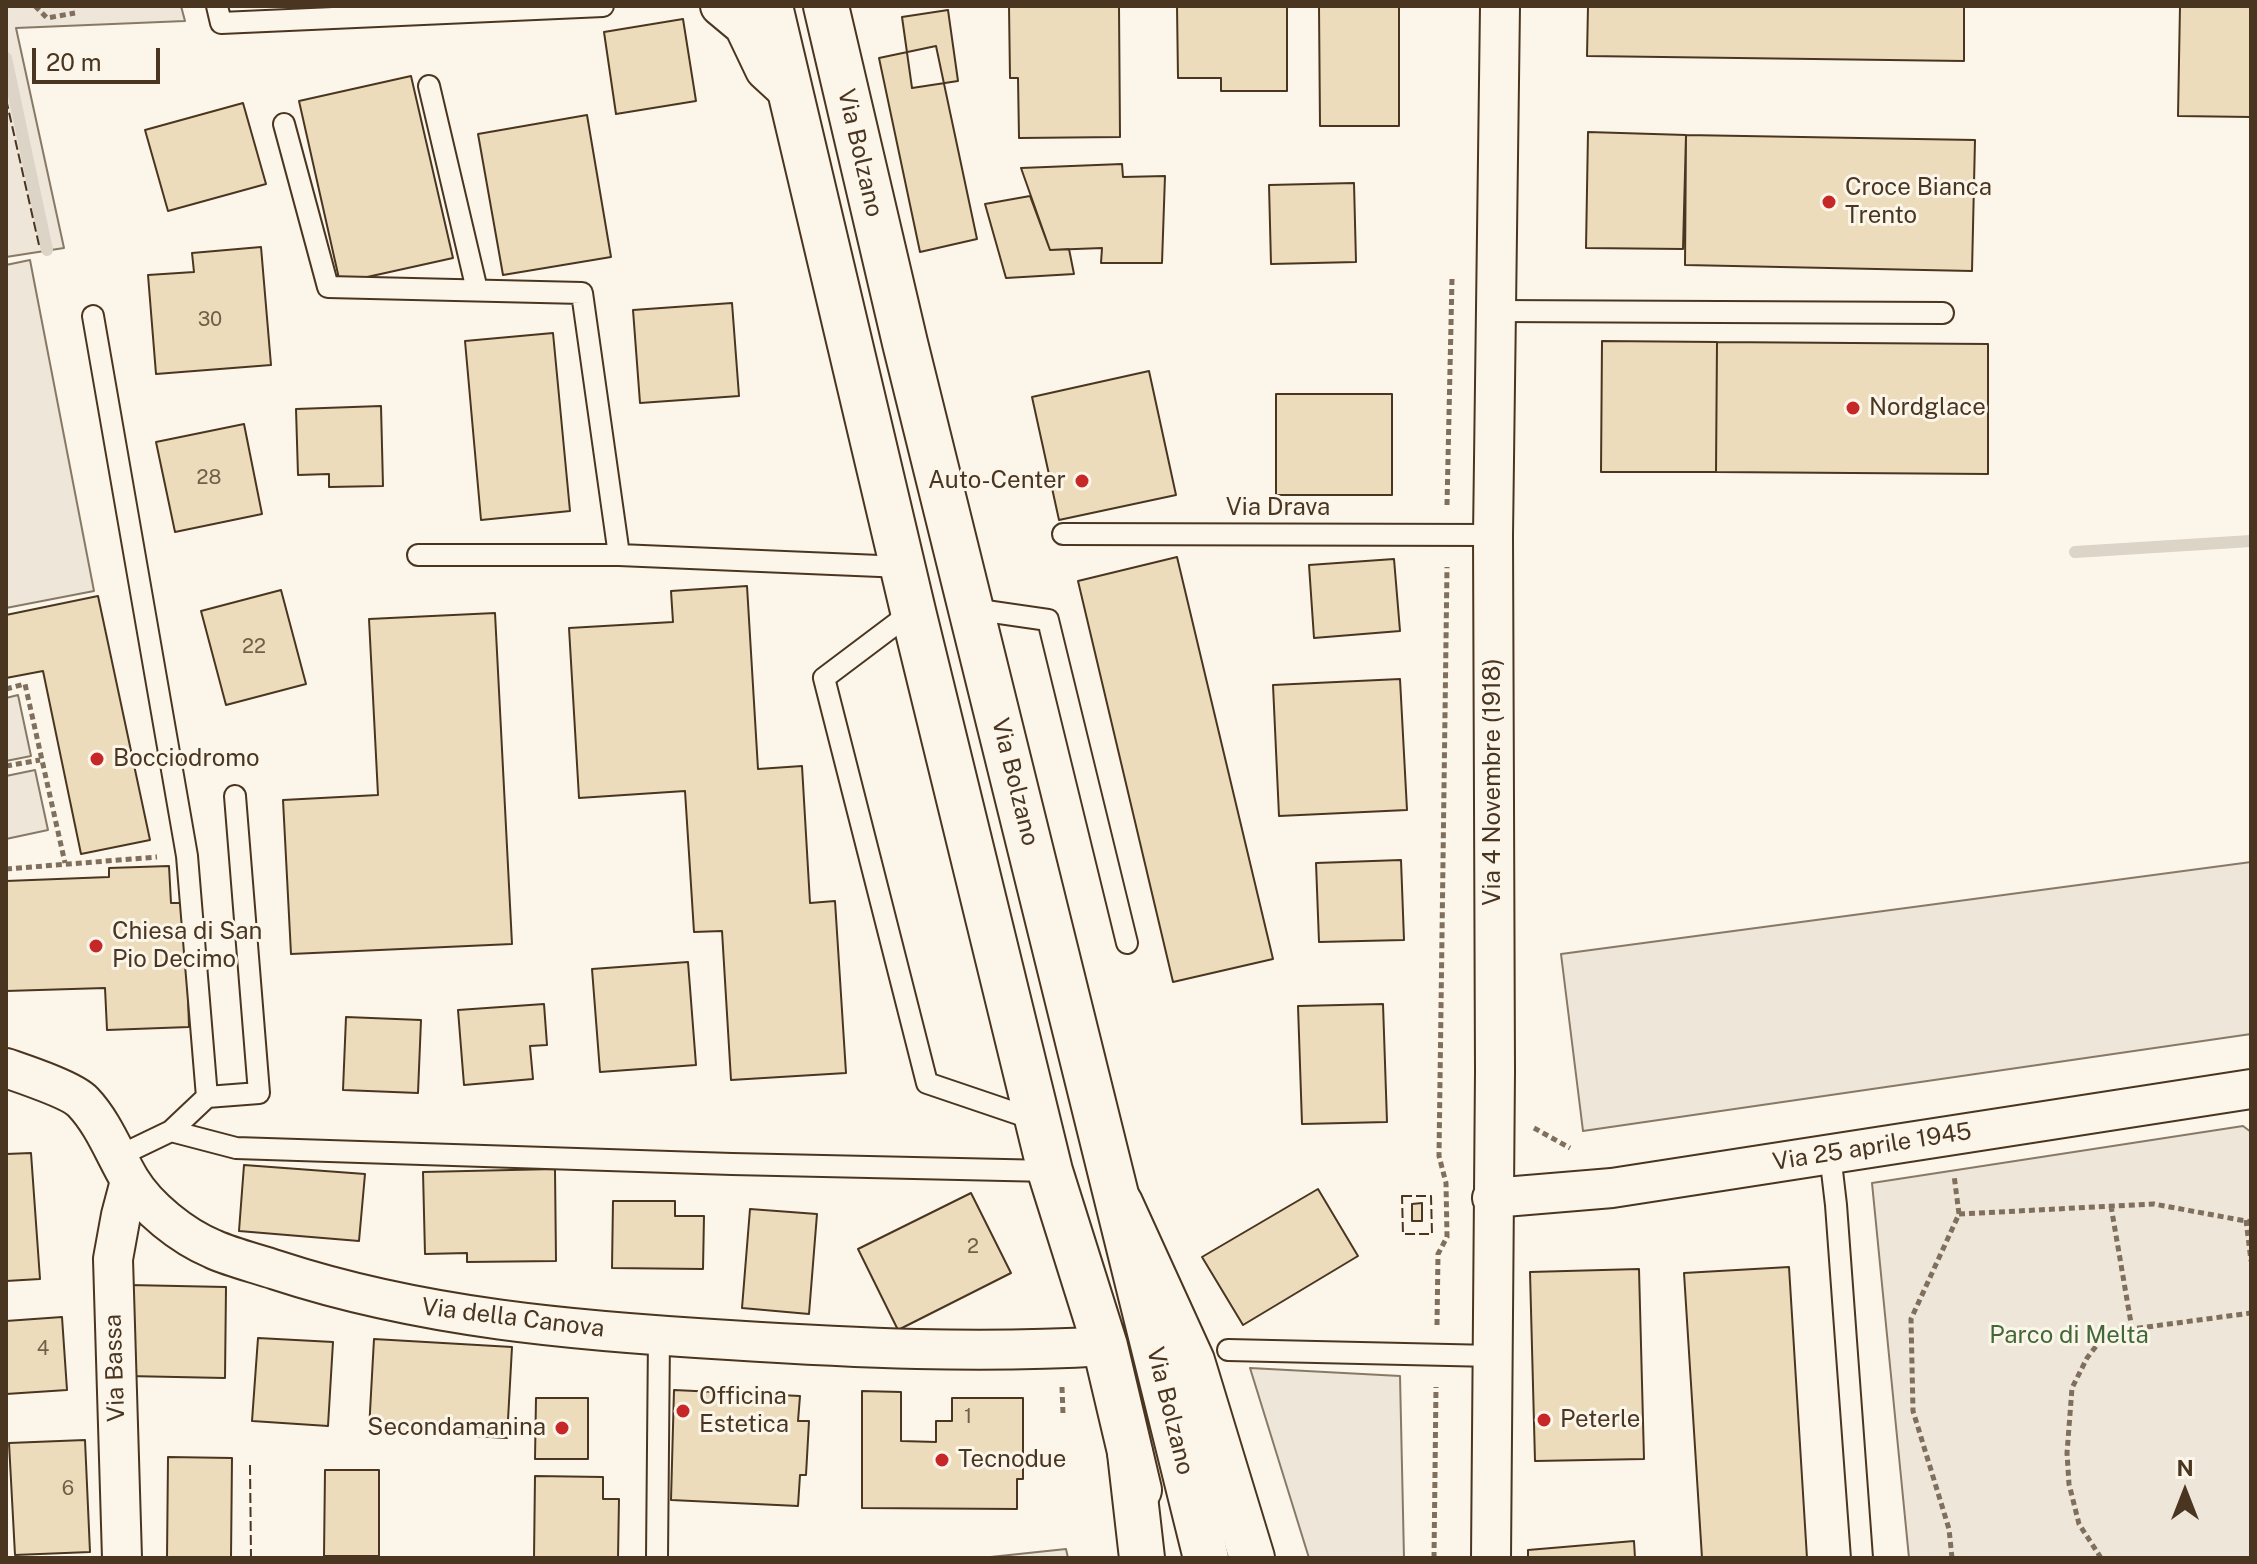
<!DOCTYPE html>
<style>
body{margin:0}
#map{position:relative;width:2257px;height:1564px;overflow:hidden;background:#fbf6e9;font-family:"Public Sans",sans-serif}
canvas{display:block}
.frame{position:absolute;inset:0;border:8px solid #4a3520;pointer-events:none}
.north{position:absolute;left:2145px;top:1452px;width:80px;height:80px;-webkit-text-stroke:6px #fbf6e9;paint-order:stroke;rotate:0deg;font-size:22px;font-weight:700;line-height:32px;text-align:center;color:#4a3520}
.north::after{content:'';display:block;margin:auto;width:28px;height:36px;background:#4a3520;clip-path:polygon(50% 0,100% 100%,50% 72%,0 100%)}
.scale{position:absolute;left:32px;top:48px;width:128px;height:36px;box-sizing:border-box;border:4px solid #4a3520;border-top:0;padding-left:10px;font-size:24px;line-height:28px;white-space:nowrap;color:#4a3520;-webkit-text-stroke:6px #fbf6e9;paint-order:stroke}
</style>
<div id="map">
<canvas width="2257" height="1564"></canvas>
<div class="frame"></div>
<div class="north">N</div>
<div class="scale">20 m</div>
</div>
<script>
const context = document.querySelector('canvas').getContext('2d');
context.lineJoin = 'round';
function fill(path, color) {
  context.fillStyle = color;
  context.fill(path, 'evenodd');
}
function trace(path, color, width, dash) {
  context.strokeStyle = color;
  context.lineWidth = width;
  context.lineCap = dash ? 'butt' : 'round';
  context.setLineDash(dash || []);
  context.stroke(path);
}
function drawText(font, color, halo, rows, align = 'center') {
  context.font = font + ' "Public Sans",sans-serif';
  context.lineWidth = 6;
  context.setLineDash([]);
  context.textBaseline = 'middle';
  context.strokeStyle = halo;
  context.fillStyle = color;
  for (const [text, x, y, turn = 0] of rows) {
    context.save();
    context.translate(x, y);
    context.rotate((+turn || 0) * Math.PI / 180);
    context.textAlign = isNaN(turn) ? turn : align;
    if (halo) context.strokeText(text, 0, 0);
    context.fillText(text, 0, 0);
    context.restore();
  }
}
const green = new Path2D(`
 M6,6H181L185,21L16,28L64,248L6,257Z
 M30,260L94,591L6,608V265Z
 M18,695L31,756L6,761V698Z
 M35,770L48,830L6,839V776Z
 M2251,862V1034L1583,1131L1561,954Z
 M2243,1126L2251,1132V1558H1909L1872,1183Z
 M1250,1368L1400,1376L1404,1558H1309Z`);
const parking = new Path2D(`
 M1066,1549L1068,1558H981Z`);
const stream = new Path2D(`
 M6,58L47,250
 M2075,552L2251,541`);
const building = new Path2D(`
 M1009,6H1119L1120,137L1019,138L1018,78H1010Z
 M1177,6H1287V91H1221V78H1178Z
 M1319,6H1399V126H1320Z
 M1588,6H1964V61L1587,56Z
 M2180,6H2251V117L2178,116Z
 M948,10L958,81L912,88L902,17Z
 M683,19L696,101L616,114L604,32Z
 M936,46L977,239L920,252L879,58Z
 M411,76L453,258L340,283L299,101Z
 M243,103L266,184L168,211L145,130Z
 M587,115L611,257L503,275L478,134Z
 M1588,132L1686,135L1683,249L1586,248Z
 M1686,135L1975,140L1972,271L1685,265Z
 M1122,164L1123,177L1165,176L1162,263H1101L1102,248L1050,250L1021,168Z
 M1354,183L1356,262L1271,264L1269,185Z
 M1030,196L1050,250L1069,249L1074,274L1006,278L985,204Z
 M261,247L271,365L156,374L148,275L194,272L192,253Z
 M732,303L739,396L640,403L633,310Z
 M553,333L570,511L481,520L465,341Z
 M1602,341L1717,342L1716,472H1601Z
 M1717,342L1988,344V474L1716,472Z
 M1149,371L1176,495L1059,520L1032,397Z
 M1276,394H1392V495H1276Z
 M381,406L383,486L329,487V474L298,475L296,409Z
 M244,424L262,514L175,532L156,442Z
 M1177,557L1273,959L1173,982L1078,581Z
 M1394,559L1400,631L1314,638L1309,565Z
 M747,586L758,769L802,766L810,903L835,901L846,1073L731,1080L722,931L694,932L685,791L579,798L569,628L673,622L671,591Z
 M281,590L306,684L226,705L201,611Z
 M98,596L150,840L81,854L43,671L6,678V615Z
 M495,613L512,944L291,954L283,800L378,795L369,619Z
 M1400,679L1407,810L1279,816L1273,685Z
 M1401,860L1404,940L1319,942L1316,863Z
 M169,866L171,903H185L189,1027L107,1030L105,988L6,991V881L109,877V868Z
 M688,962L696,1065L600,1072L592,969Z
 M544,1004L547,1045L530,1046L533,1079L464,1085L458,1010Z
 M1383,1004L1387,1122L1302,1124L1298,1006Z
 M346,1017L421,1020L418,1093L343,1090Z
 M31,1153L40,1279L6,1281V1154Z
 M244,1165L365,1174L359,1241L239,1231Z
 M555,1169L556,1261L467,1262V1253L425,1254L423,1172Z
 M1318,1189L1358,1256L1243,1325L1202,1257Z
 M971,1193L1011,1273L898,1330L858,1249Z
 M613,1201H675V1216H704L703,1269L612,1268Z
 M1422,1203V1221H1412V1204Z
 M750,1209L817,1214L809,1314L742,1308Z
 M1789,1267L1807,1558H1702L1684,1273Z
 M1639,1269L1644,1459L1535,1461L1530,1272Z
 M129,1285L226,1287L225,1378L127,1376Z
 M62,1317L67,1390L6,1394V1321Z
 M258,1338L333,1342L328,1426L252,1421Z
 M374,1339L512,1347L507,1438L369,1430Z
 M674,1390L800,1396L798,1421H809L806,1475H800L798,1506L671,1500Z
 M862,1391L901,1392V1441L936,1442V1421H952V1398H1023V1479H1017V1509L862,1508Z
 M536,1398H588V1459H535Z
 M85,1440L90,1552L15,1555L9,1443Z
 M168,1457L232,1458L231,1558H167Z
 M325,1470H379V1556H324Z
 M535,1476L603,1477V1499H619L618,1558H534Z
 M1634,1541L1635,1558H1528V1550Z`);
const path = new Path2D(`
 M35,6L47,18L75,13
 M1447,505L1452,279
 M6,689L25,684L65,863
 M6,766L40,760
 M6,869L157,857
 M1534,1128L1570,1148
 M2111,1206L2132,1329L2251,1313
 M1959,1214L2154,1204L2251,1222
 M2246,1220L2251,1261
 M1437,1325L1438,1254L1447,1237L1446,1183L1439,1156L1447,567
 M1062,1387L1063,1414
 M1434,1558L1436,1387
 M1952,1558L1949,1529L1913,1411L1911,1319L1959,1214L1954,1175
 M2101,1558L2079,1524L2069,1484L2067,1453L2072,1388L2087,1358L2107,1332L2132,1329`);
const lane = new Path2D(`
 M217,6L221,23L603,6
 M429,86L477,290
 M284,124L328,287L582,293L619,555
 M1496,311L1943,313
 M93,316L187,856L207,1097L171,1131L119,1156
 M1063,534L1493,535
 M418,555H619L903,567
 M972,609L1048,620L1127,943
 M913,611L824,678L927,1083L1039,1121
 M207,1097L259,1093L235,796
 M171,1131L236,1148L732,1164L1050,1171
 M1830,1154L1836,1205L1862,1558
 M1228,1350L1493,1356
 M657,1558L659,1336`);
const street = new Path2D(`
 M720,6L744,26L765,70L790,93
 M6,1068C23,1074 72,1090 83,1102C104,1124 115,1155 130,1180C147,1208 182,1236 213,1249C233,1258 255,1263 276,1270C422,1318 577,1331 729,1340C854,1348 980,1354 1105,1346
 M1492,1198L1612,1188L2251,1089
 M122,1558L113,1259L121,1215L130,1181
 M1491,1558L1495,1071L1493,535L1500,6`);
const secondary = new Path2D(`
 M770,6L913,611L1050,1171L1105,1346L1139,1490
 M826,6L905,343L1206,1558`);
const highway = new Path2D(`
 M1120,1203L1192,1361L1252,1558
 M1130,1453L1142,1558`);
const fence = new Path2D(`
 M6,99L39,245
 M1402,1196H1431L1432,1234H1403Z
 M250,1465L251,1558`);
const markers = [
 [1829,202,8,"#c62828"],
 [1853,408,8,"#c62828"],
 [1082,481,8,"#c62828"],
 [97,759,8,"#c62828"],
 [96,946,8,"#c62828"],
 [683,1411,8,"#c62828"],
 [1544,1420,8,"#c62828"],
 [562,1428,8,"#c62828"],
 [942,1460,8,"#c62828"]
];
const numberNames = [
 ["30",210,320],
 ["28",209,478],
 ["22",254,647],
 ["2",973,1247],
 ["4",43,1349],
 ["1",968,1417],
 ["6",68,1489]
];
const streetNames = [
 ["Via Bolzano",860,153,77],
 ["Via Drava",1278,508],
 ["Via Bolzano",1015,782,76],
 ["Via 4 Novembre (1918)",1493,782,-90],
 ["Via 25 aprile 1945",1872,1147,-9],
 ["Via della Canova",513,1318,7],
 ["Via Bassa",115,1368,-92],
 ["Via Bolzano",1170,1411,76]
];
const poiNames = [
 ["Croce Bianca",1845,188],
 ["Trento",1845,216],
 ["Nordglace",1869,408],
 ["Auto-Center",1066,481,"right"],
 ["Bocciodromo",113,759],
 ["Chiesa di San",112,932],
 ["Pio Decimo",112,960],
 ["Officina",699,1397],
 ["Estetica",699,1425],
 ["Peterle",1560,1420],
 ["Secondamanina",546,1428,"right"],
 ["Tecnodue",958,1460]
];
const parkNames = [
 ["Parco di Melta",2069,1336]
];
fill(green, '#ede6d9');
trace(green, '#887966', 2);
fill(parking, '#ede7d9');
trace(parking, '#887966', 2);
trace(stream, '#dcd4c6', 12);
fill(building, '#ecdcbc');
trace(building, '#4a3520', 2);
trace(lane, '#4a3520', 24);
trace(street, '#4a3520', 42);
trace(secondary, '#4a3520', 48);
trace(highway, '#4a3520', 48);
trace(path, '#7f6f5c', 5, [6, 4]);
trace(lane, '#fbf6e9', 20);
trace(street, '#fbf6e9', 38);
trace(secondary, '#fbf6e9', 44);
trace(highway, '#fbf6e9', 44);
trace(fence, '#4a3520', 2, [10, 4]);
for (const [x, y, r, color] of markers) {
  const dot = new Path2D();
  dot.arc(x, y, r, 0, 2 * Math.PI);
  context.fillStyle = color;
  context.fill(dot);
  trace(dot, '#fbf6e9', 3);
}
drawText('20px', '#725f47', null, numberNames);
drawText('24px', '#4a3520', '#fbf6e9', streetNames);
drawText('24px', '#4a3520', '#fbf6e9', poiNames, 'left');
drawText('24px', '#436837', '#fbf6e9', parkNames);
</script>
